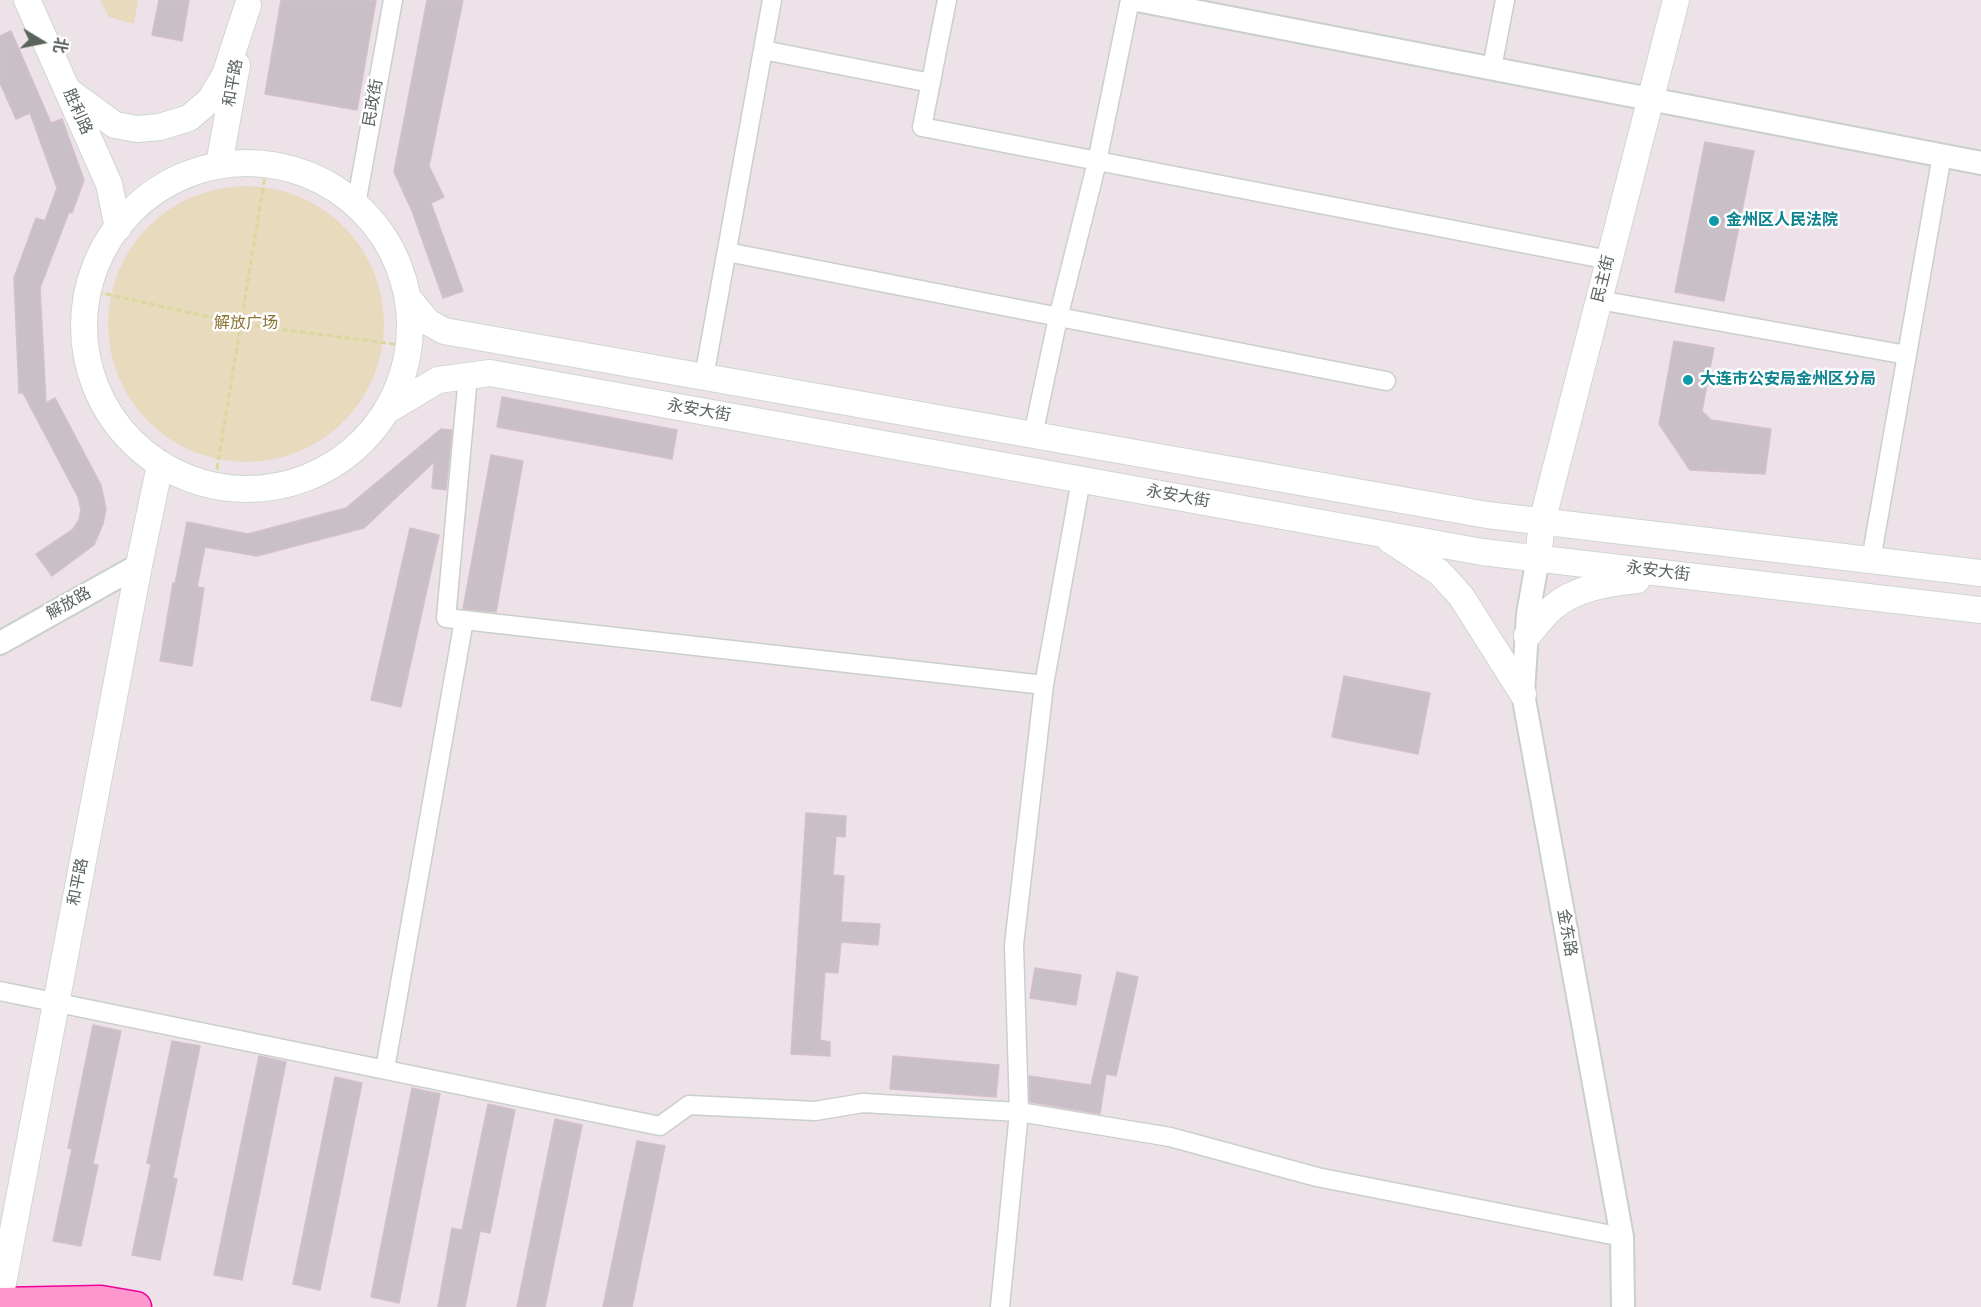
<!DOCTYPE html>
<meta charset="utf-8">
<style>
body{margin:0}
#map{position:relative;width:1981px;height:1307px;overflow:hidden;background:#eee2e9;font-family:Poppins,"Noto Sans SC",sans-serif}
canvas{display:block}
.north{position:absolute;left:12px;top:12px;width:60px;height:60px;-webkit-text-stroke:4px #fff;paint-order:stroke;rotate:100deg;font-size:16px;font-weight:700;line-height:24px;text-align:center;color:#5a645d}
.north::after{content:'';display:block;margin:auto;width:21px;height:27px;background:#5a645d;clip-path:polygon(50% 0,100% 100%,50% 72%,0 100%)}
</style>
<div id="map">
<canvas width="1981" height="1307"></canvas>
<div class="north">北</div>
</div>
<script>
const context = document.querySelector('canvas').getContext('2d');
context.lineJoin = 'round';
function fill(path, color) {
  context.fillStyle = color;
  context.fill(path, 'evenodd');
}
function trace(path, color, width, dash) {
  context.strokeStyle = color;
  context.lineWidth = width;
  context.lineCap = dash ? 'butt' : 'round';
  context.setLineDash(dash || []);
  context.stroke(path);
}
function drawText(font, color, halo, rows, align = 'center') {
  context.font = font + ' Poppins,"Noto Sans SC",sans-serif';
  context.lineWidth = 5;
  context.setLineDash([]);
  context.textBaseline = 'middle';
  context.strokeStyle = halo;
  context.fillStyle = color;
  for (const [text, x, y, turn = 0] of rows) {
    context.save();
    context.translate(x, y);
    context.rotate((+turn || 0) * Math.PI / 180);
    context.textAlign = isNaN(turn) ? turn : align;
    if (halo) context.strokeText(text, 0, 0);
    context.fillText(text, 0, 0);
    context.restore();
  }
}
const green = new Path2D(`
 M100,0H138L134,24L109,17Z
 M108 324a138 138 0 1 1 276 0a138 138 0 1 1-276 0Z`);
const building = new Path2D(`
 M159,0H189L182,41L152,35Z
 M281,0H376L357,110L265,94Z
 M427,0H463L429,166L444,197L431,203L463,291L443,298L412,211L394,172Z
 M11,31L51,123L62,119L84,180L72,213L69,212L40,288L46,403L55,398L101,485L106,509L103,524L94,545L52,576L36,554L73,529L79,520L81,510L78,497L23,393H19L14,278L36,218L45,221L57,188L30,113L16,119L0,83V36Z
 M1705,142L1754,151L1724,301L1675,292Z
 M1674,341L1714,348L1702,411L1711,420L1771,429L1765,474L1690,470L1659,424Z
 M502,397L677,430L672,459L497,427Z
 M441,429L452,430L446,490L432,488L434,462L364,528L257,556L205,547L197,587L204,588L192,666L160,661L173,583L175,584L187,522L248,534L346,508Z
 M491,455L523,461L496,612L463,609Z
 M410,528L439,535L401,707L371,700Z
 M1344,676L1430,693L1418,754L1332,737Z
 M806,813L846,816L845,837L836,836L833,875L844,876L841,922L880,924L878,945L841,942L838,973L825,972L820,1040L830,1042V1056L791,1054Z
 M1035,968L1081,975L1076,1005L1030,998Z
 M1117,972L1138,977L1116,1076L1106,1074L1100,1114L1030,1102L1029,1076L1091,1085Z
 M93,1025L121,1031L93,1164L98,1165L81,1246L53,1241L72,1149L68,1148Z
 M172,1041L200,1046L173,1178L177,1179L160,1260L132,1255L151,1164L147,1163Z
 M259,1056L286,1062L242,1280L214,1275Z
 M893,1056L999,1065L996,1097L890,1089Z
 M335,1077L362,1083L320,1290L293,1284Z
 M412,1088L440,1094L399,1303L371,1297Z
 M488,1104L515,1110L490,1233L480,1231L465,1307H438L452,1228L462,1230Z
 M555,1119L582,1125L545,1307H517Z
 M637,1141L665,1146L632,1307H603Z`);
const path = new Path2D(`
 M88,290L241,324L409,346
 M214,487L267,164`);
const minor = new Path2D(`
 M947,0L922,127L1609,260
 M763,50L931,83
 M1492,68L1505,0
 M356,205L393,0
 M727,252L1386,381
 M1599,300L1907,355
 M468,376L446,618L1044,685L1081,480
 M704,377L772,0
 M1033,435L1058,318L1097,162L1130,0
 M1871,560L1942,155
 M0,991L660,1126L689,1105L815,1111L863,1103L1019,1112L1170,1137L1317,1177L1622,1237
 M385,1069L464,620
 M1000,1307L1019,1112L1014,945L1044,685`);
const tertiary = new Path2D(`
 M1137,0L1981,163
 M1538,558L1528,614L1523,694L1622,1237L1623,1307
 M0,643L139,565`);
const secondary = new Path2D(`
 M27,0L109,184L118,228
 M67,90L115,125L137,129L160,127L189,118L210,100L225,75L248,5
 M84 326a163 163 0 1 1 326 0a163 163 0 1 1-326 0Z
 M219,165L237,65
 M408,298L428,322L444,331L1487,515L1981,573
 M386,411L438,380L490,373L1482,552L1981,610
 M1390,540L1439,572L1461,596L1523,694
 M1538,558L1542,522L1676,0
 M1527,636C1535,627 1543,616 1552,608C1575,588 1608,583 1637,580
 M0,1299L139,565L160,465`);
const trunk = new Path2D(`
 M0,1303L101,1301L136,1307`);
const markers = [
 [1714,221,6,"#0f9aa8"],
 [1688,380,6,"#0f9aa8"]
];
const streetNames = [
 ["和平路",234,83,-80],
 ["民政街",374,103,-80],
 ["胜利路",77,112,66],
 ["民主街",1604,279,-76],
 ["永安大街",699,411,10],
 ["永安大街",1178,497,10],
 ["永安大街",1658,572,7],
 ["解放路",69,604,-29],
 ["和平路",79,882,-79],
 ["金东路",1566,933,80]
];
const cultureNames = [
 ["金州区人民法院",1726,221],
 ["大连市公安局金州区分局",1700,380]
];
const parkNames = [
 ["解放广场",246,324]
];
fill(green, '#e8dabc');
fill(building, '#c9bfc6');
trace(building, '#d3c0cc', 1.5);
trace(minor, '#c9d0cb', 21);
trace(tertiary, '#c9d0cb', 26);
trace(secondary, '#cdd7d0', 28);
trace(trunk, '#f00099', 33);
trace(path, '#dad79f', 3, [6, 3]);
trace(minor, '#fff', 18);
trace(tertiary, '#fff', 22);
trace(secondary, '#fff', 26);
trace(trunk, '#ff97cf', 30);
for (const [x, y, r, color] of markers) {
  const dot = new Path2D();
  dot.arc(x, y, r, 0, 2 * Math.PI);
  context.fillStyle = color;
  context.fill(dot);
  trace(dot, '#fff', 2);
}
drawText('16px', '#5a645d', '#fff', streetNames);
drawText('bold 16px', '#0d838f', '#fff', cultureNames, 'left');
drawText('16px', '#8c7331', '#fff', parkNames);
</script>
